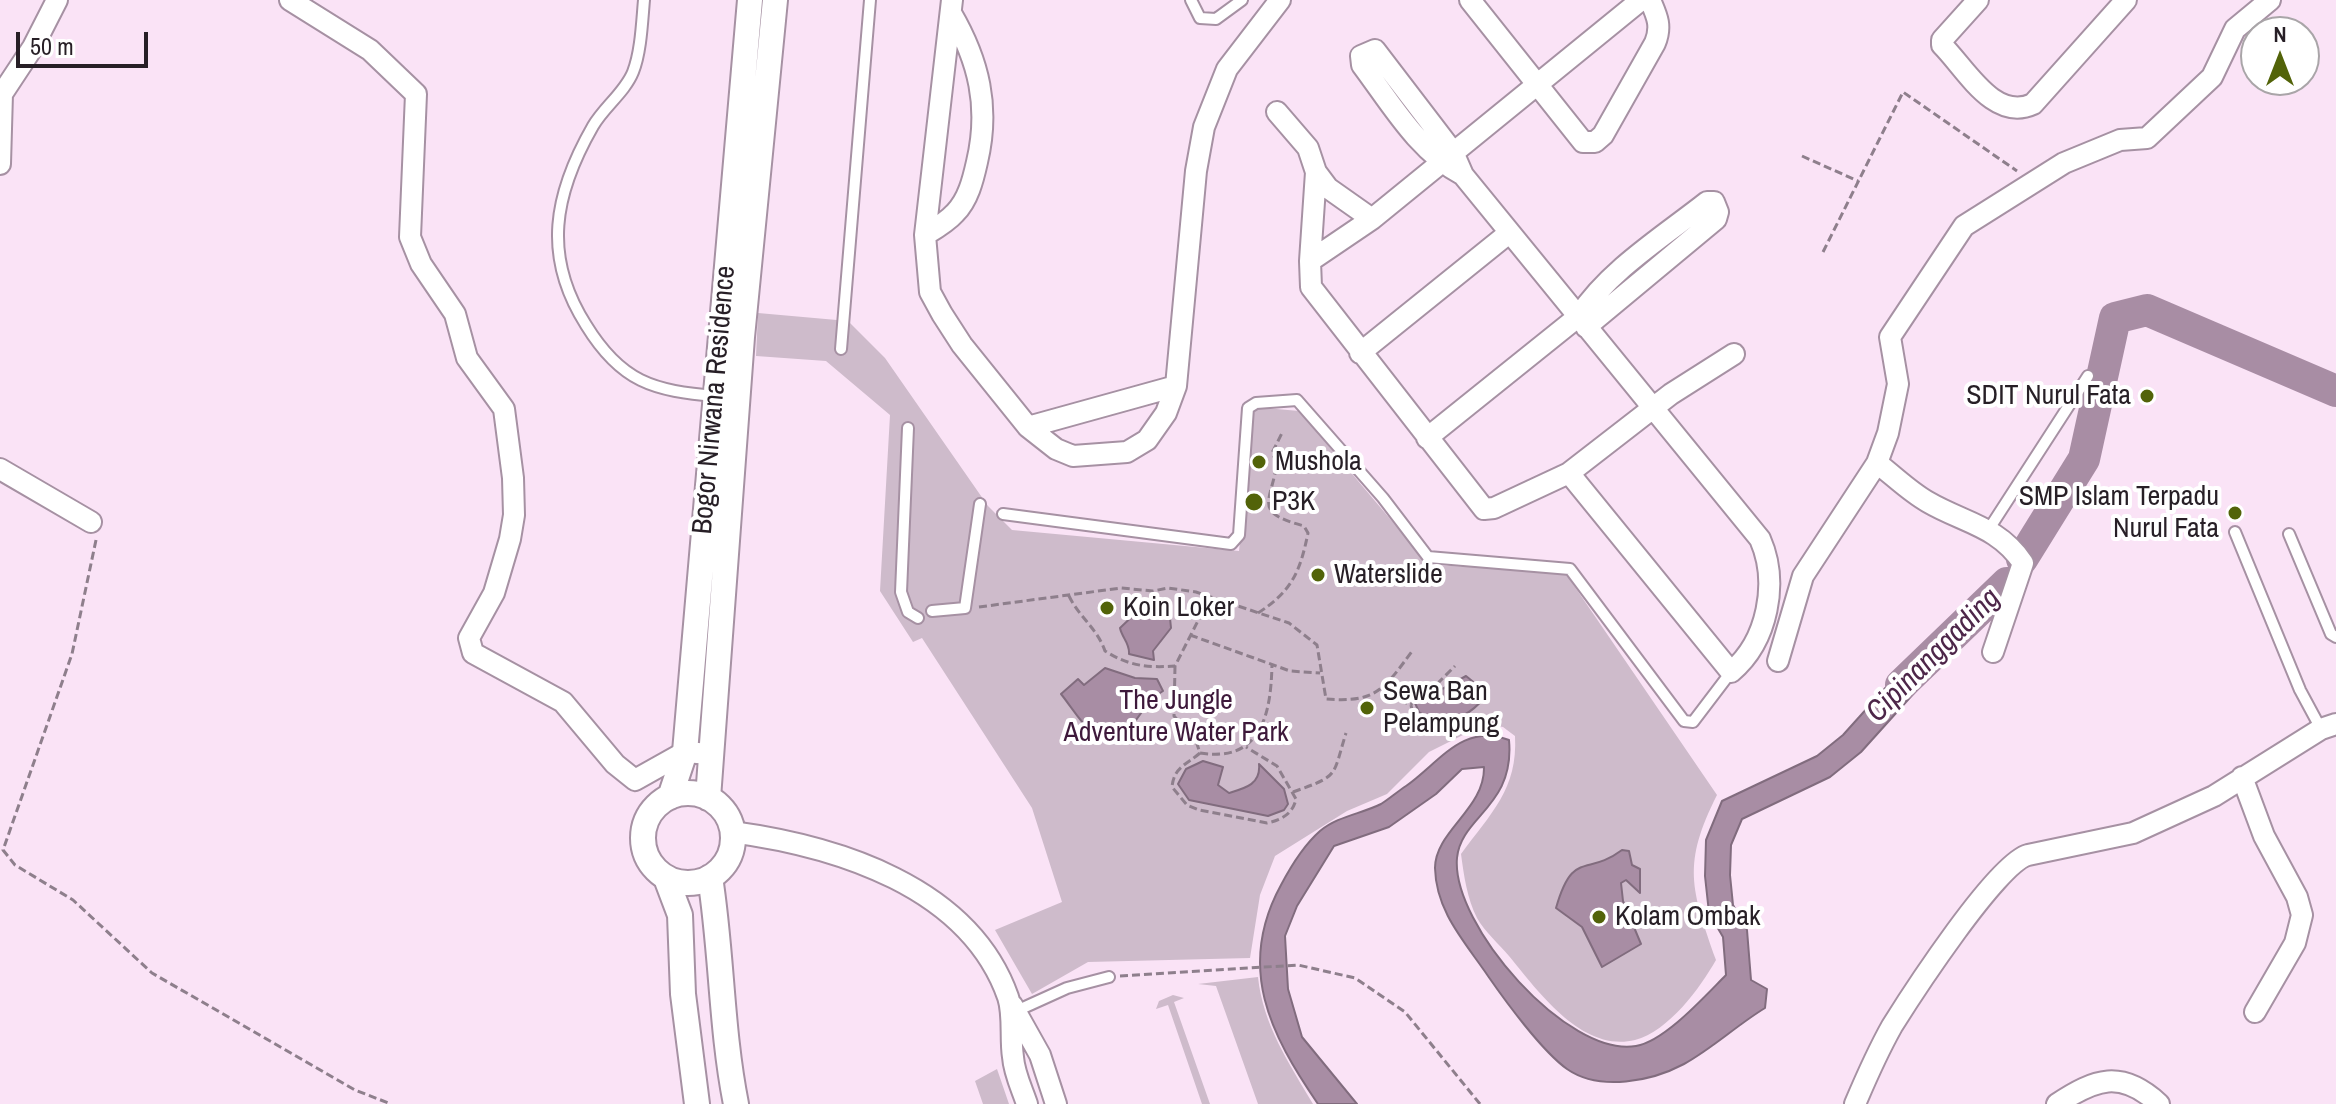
<!DOCTYPE html>
<style>
body{margin:0}
#map{position:relative;width:2336px;height:1104px;overflow:hidden;background:#fae3f6;font-family:"Archivo Narrow",sans-serif}
canvas{display:block}
.north{position:absolute;left:2240px;top:16px;width:80px;height:80px;box-sizing:border-box;background:#fff;border:2px solid #a9a5a8;border-radius:50%;rotate:0deg;font-size:22px;font-weight:700;line-height:32px;text-align:center;color:#271f26}
.north::after{content:'';display:block;margin:auto;width:28px;height:36px;background:#526309;clip-path:polygon(50% 0,100% 100%,50% 72%,0 100%)}
.scale{position:absolute;left:16px;top:32px;width:132px;height:36px;box-sizing:border-box;border:4px solid #271f26;border-top:0;padding-left:10px;font-size:24px;line-height:28px;white-space:nowrap;color:#271f26;-webkit-text-stroke:6px #fff;paint-order:stroke}
</style>
<div id="map">
<canvas width="2336" height="1104"></canvas>
<div class="north">N</div>
<div class="scale">50 m</div>
</div>
<script>
const context = document.querySelector('canvas').getContext('2d');
context.lineJoin = 'round';
function fill(path, color) {
  context.fillStyle = color;
  context.fill(path, 'evenodd');
}
function trace(path, color, width, dash) {
  context.strokeStyle = color;
  context.lineWidth = width;
  context.lineCap = dash ? 'butt' : 'round';
  context.setLineDash(dash || []);
  context.stroke(path);
}
function drawText(font, color, halo, rows, align = 'center') {
  context.font = font + ' "Archivo Narrow",sans-serif';
  context.lineWidth = 8;
  context.setLineDash([]);
  context.textBaseline = 'middle';
  context.strokeStyle = halo;
  context.fillStyle = color;
  for (const [text, x, y, turn = 0] of rows) {
    context.save();
    context.translate(x, y);
    context.rotate((+turn || 0) * Math.PI / 180);
    context.textAlign = isNaN(turn) ? turn : align;
    if (halo) context.strokeText(text, 0, 0);
    context.fillText(text, 0, 0);
    context.restore();
  }
}
const green = new Path2D(`
 M758,313L848,321L885,358L988,506L1012,530L1239,551L1254,407L1299,411L1429,565L1564,571L1717,795C1682,864 1691,889 1716,960C1700,988 1669,1031 1635,1040C1582,1053 1538,991 1509,956C1499,944 1485,932 1477,918C1467,898 1464,876 1461,854C1491,813 1518,789 1515,736L1503,727L1485,724L1429,752L1387,794L1347,811L1275,856L1260,895L1250,958L1088,962L1032,994L995,930L1062,902L1032,808L922,638L913,642L880,591L890,415L826,361L756,356Z
 M1258,977C1263,1025 1289,1063 1313,1104H1258L1216,986L1198,984Z
 M1173,995L1184,998L1174,1002L1210,1104H1202L1168,1005L1156,1009L1159,1001Z
 M997,1069L1009,1104H983L975,1081Z`);
const water = new Path2D(`
 M1142,607H1154L1170,618L1171,628L1153,651L1154,660L1129,654C1130,643 1122,638 1120,628Z
 M1924,645L1942,662L1861,752L1830,777L1742,819L1731,845L1730,875L1733,905L1747,930L1751,980L1767,989L1765,1008C1737,1025 1713,1048 1684,1064C1652,1081 1600,1092 1567,1069C1542,1051 1506,1002 1488,976C1465,942 1436,912 1435,868C1435,831 1485,809 1484,767L1462,769L1436,794L1389,827L1334,846L1297,906L1285,936L1288,989L1302,1037L1357,1104H1318C1270,1034 1236,967 1281,885C1291,866 1304,845 1320,831C1338,816 1361,814 1381,804C1389,799 1397,792 1406,786C1439,763 1463,722 1509,740C1515,807 1461,816 1457,858C1451,925 1568,1058 1636,1046C1665,1041 1705,996 1726,975L1723,937L1709,913L1705,876L1706,840L1722,801L1817,756L1843,735Z
 M1105,668L1135,678L1157,679L1163,691C1146,701 1134,725 1120,742C1091,744 1078,715 1061,694L1078,679L1084,685Z
 M1466,676L1482,689L1484,698C1471,714 1456,721 1436,723L1419,712L1415,703L1421,694L1435,693Z
 M1203,761L1223,767L1218,785L1229,793C1246,788 1261,784 1259,764L1284,789L1288,804L1284,810L1268,816L1189,800L1178,784L1186,769Z
 M1622,850L1629,851L1632,865L1640,869V893L1626,880L1621,883L1623,901L1641,944L1602,967L1582,927L1556,908C1573,849 1586,877 1622,850Z`);
const river = new Path2D(`
 M2022,559L2084,459L2115,318L2147,310L2336,391
 M1901,685L2007,583`);
const path = new Path2D(`
 M1802,156L1858,181
 M1823,252L1903,92L2017,171
 M96,540L72,654L3,850L15,865L73,900L152,973L355,1090L391,1104
 M1069,596C1079,617 1097,628 1105,651C1129,666 1147,668 1175,666L1205,607L1214,599
 M979,607L1121,588L1153,591L1168,588L1196,592L1289,623L1317,645L1326,699C1377,703 1384,689 1413,650
 M1258,613C1292,591 1300,572 1308,533L1304,526C1252,512 1271,503 1277,463L1272,453L1282,433
 M1190,635L1290,671L1320,673
 M1175,666L1174,716L1196,741L1200,753C1262,763 1271,713 1272,664
 M1397,690V699L1411,705C1416,694 1420,688 1433,688L1455,666
 M1411,705L1413,715L1429,728L1458,725
 M1200,753C1186,765 1174,767 1172,787L1187,805L1199,810L1267,823C1281,820 1293,814 1296,799L1277,766L1246,747
 M1293,792C1340,775 1332,778 1346,733
 M1120,976L1298,965L1355,978L1405,1012L1480,1104`);
const service = new Path2D(`
 M644,0C642,22 641,52 633,72C625,92 604,107 593,126C554,194 542,256 586,325C621,382 653,391 717,396
 M1191,0L1200,18L1216,19L1242,0
 M841,349L870,0
 M908,428L901,592L908,612L918,618
 M1003,514L1231,544L1239,535L1248,408L1256,403L1297,400L1383,498L1428,557L1570,569L1684,721L1693,722L1731,672
 M1989,529L2088,376
 M2235,532L2300,690L2321,729
 M2289,534L2331,634L2336,637
 M932,611L965,608L980,504
 M1014,1012L1067,988L1109,977`);
const minor = new Path2D(`
 M290,0L370,50L416,94L410,237L421,264L455,314L467,358L504,409L513,478L514,515L510,539L494,593L469,638L473,653L563,702L615,764L635,780L685,752L710,754
 M952,0L925,235L930,292L942,314L962,345L1028,427L1056,449L1073,456L1127,452L1147,440L1166,413L1176,386L1196,171L1204,127L1227,69L1280,0
 M1470,0L1583,142H1595L1603,135L1655,43C1662,26 1657,16 1650,0
 M1641,0L1372,219L1310,261L1311,287L1484,509L1494,508L1569,473L1671,394L1734,354
 M1978,0L1942,40V45C1966,69 1994,122 2033,104L2126,0
 M1277,112L1308,148L1316,172
 M0,164L2,94L33,47L57,0
 M1463,175C1418,151 1392,105 1362,65L1361,56L1375,50L1453,152L1463,175L1760,539C1779,582 1768,641 1731,672L1569,473
 M925,235C935,229 947,222 955,213C968,200 973,180 977,162C990,107 979,61 951,13
 M1310,261L1316,172L1328,188L1372,219
 M1360,353L1509,233
 M1028,427L1176,386
 M1427,438L1579,316C1609,270 1664,236 1707,202H1714L1718,212L1716,219L1586,327
 M1877,463C1894,476 1910,492 1928,502C1964,523 1998,526 2023,563L1993,652
 M0,469L91,522
 M1778,661L1803,576L1877,463L1888,433L1898,384L1890,337L1964,226L2064,163L2120,140L2147,138L2212,77L2235,29L2270,0
 M2242,777L2264,836L2297,897L2302,915L2295,943L2255,1012
 M732,832C836,846 969,886 1008,997C1014,1015 1010,1038 1013,1057C1014,1073 1022,1089 1027,1104
 M1012,1005L1040,1055L1056,1104
 M1855,1104C1866,1078 1878,1051 1892,1026C1912,994 1997,863 2028,855L2133,833L2214,796L2321,729L2336,724
 M2057,1104C2095,1079 2121,1069 2159,1104`);
const tertiary = new Path2D(`
 M643 838a45 45 0 1 1 90 0a45 45 0 1 1-90 0Z
 M670,797L685,752L750,0
 M708,798L742,337L775,0
 M710,877C722,953 721,1029 736,1104
 M666,878L680,915L683,994L697,1104`);
const markers = [
 [2147,396,8,"#526309"],
 [1259,462,8,"#526309"],
 [1254,502,10,"#526309"],
 [2235,513,8,"#526309"],
 [1318,575,8,"#526309"],
 [1107,608,8,"#526309"],
 [1367,708,8,"#526309"],
 [1599,917,8,"#526309"]
];
const poiNames = [
 ["SDIT Nurul Fata",2131,396,"right"],
 ["Mushola",1275,462],
 ["SMP Islam Terpadu",2219,497,"right"],
 ["Nurul Fata",2219,529,"right"],
 ["P3K",1272,502],
 ["Waterslide",1334,575],
 ["Koin Loker",1123,608],
 ["Sewa Ban",1383,692],
 ["Pelampung",1383,724],
 ["Kolam Ombak",1615,917]
];
const streetNames = [
 ["Bogor Nirwana Residence",715,400,-85]
];
const parkNames = [
 ["The Jungle",1176,701],
 ["Adventure Water Park",1176,733]
];
const waterNames = [
 ["Cipinanggading",1934,656,-45]
];
fill(green, '#cebbcb');
fill(water, '#a88da4');
trace(water, '#816c7e', 2);
trace(river, '#a88da4', 32);
trace(service, '#a691a3', 14);
trace(minor, '#a691a3', 24);
trace(tertiary, '#a691a3', 28);
trace(path, '#8e7f8c', 3, [8, 4]);
trace(service, '#fff', 10);
trace(minor, '#fff', 20);
trace(tertiary, '#fff', 24);
for (const [x, y, r, color] of markers) {
  const dot = new Path2D();
  dot.arc(x, y, r, 0, 2 * Math.PI);
  context.fillStyle = color;
  context.fill(dot);
  trace(dot, '#fff', 3);
}
drawText('28px', '#271f26', '#fff', poiNames, 'left');
drawText('28px', '#271f26', '#fff', streetNames);
drawText('28px', '#3e193b', '#fff', parkNames);
drawText('italic 30px', '#4d2649', '#fff', waterNames);
</script>
